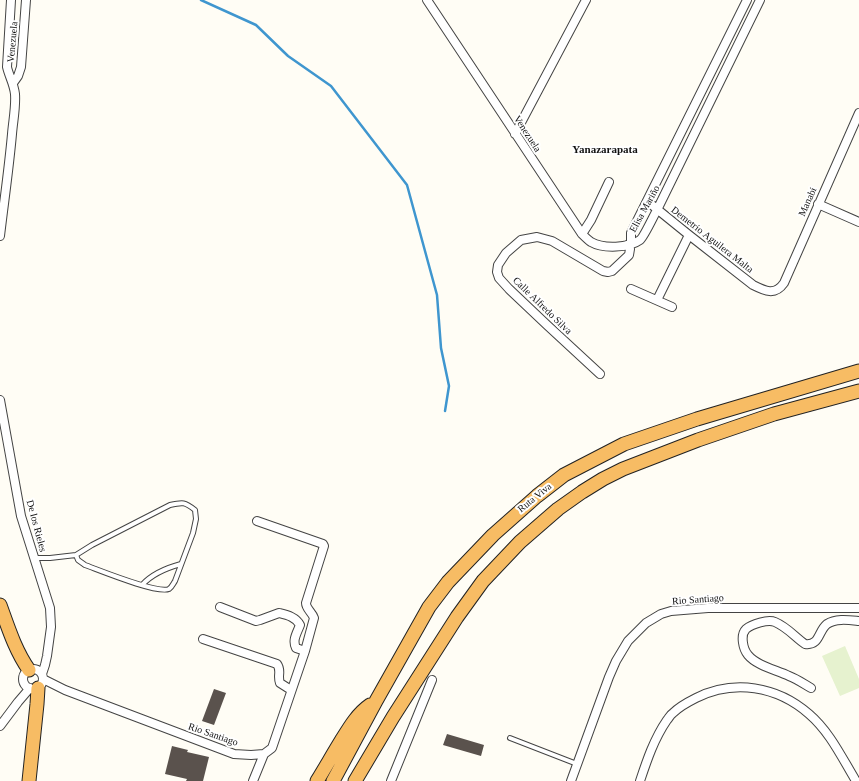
<!DOCTYPE html>
<meta charset="utf-8">
<style>
body{margin:0}
canvas{display:block;background:#fffdf5}
</style>
<canvas width="859" height="781"></canvas>
<script>
const context = document.querySelector('canvas').getContext('2d');
context.lineJoin = 'round';
function fill(path, color) {
  context.fillStyle = color;
  context.fill(path, 'evenodd');
}
function trace(path, color, width, dash) {
  context.strokeStyle = color;
  context.lineWidth = width;
  context.lineCap = dash ? 'butt' : 'round';
  context.setLineDash(dash || []);
  context.stroke(path);
}
function drawText(font, color, halo, rows, align = 'center') {
  context.font = font + ' "Times New Roman",serif';
  context.lineWidth = 4;
  context.setLineDash([]);
  context.textBaseline = 'middle';
  context.strokeStyle = halo;
  context.fillStyle = color;
  for (const [text, x, y, turn = 0] of rows) {
    context.save();
    context.translate(x, y);
    context.rotate((+turn || 0) * Math.PI / 180);
    context.textAlign = isNaN(turn) ? turn : align;
    if (halo) context.strokeText(text, 0, 0);
    context.fillText(text, 0, 0);
    context.restore();
  }
}
const pitch = new Path2D(`
 M845,646L859,679V688L840,696L822,656Z`);
const stream = new Path2D(`
 M201,0L256,25L288,56L331,86L407,185L437,295L441,348L449,386L445,411`);
const building = new Path2D(`
 M214,689L226,693L214,725L202,721Z
 M447,734L484,745L481,756L443,745Z
 M172,746L188,750L187,752L209,757L203,781H186L187,779L165,774Z`);
const service = new Path2D(`
 M35,558H50L76,555L92,545L170,505C183,502 185,502 195,510L196,519L193,533L175,581C173,584 172,587 169,589C157,594 99,570 85,565L78,560L76,555
 M142,585C152,574 166,568 181,564
 M510,738L577,764`);
const minor = new Path2D(`
 M427,0L582,234C585,237 588,240 591,242C603,249 629,248 640,240C644,237 654,215 657,210L760,0
 M13,83L18,76L21,67L26,0
 M515,134L586,0
 M647,201L689,235L753,285C765,291 775,296 784,283L859,113
 M818,204L859,222
 M582,234L591,220L609,182
 M0,236C4,202 9,168 12,134C13,121 16,107 15,94C14,84 9,76 7,67L11,0
 M631,244V233L747,0
 M631,289L672,307
 M657,300L689,235
 M600,374L547,325L509,289L499,278L497,272L498,265L506,253L521,240L537,237L552,241L603,271L608,272L612,271L629,255L630,249L627,245
 M0,400L21,516L50,608L51,627L47,656L45,665L42,674
 M220,607L256,621L260,620L279,613C287,615 296,617 300,625C297,633 292,640 296,648L305,651
 M203,639L277,664C282,671 277,675 280,683L291,690
 M23 679a10 10 0 1 1 20 0a10 10 0 1 1-20 0Z
 M43,679L65,690L234,754L251,755L264,754L272,748L305,651L314,618C312,612 306,609 306,603L324,546L323,544L257,521
 M811,688C804,684 797,679 789,676C777,670 757,666 748,655C743,649 740,635 746,629C752,624 768,619 775,622C787,627 795,637 805,644C820,646 818,631 827,624C836,618 849,620 859,621
 M0,726L18,702L30,688
 M253,781L264,754
 M391,781L432,680
 M571,781L609,677L616,661L628,641L646,623L661,614L671,611L708,608H859
 M640,781C647,760 654,739 667,720C669,718 670,715 673,713C679,707 688,702 696,698C734,679 777,686 809,714C830,732 842,758 856,781`);
const trunk = new Path2D(`
 M0,605C8,627 15,650 29,670
 M29,781L37,704L38,688
 M317,781C325,768 333,754 341,741C349,728 357,714 370,705
 M333,781L376,701L429,607L448,582L493,535L537,496L564,475L624,444L697,419L859,371
 M355,781L393,717L457,617L483,581L520,542L558,509L582,492L603,479L623,469L698,440L774,414L859,391`);
const streetNames = [
 ["Venezuela",13,42,-85],
 ["Venezuela",527,134,57],
 ["Manabi",808,202,-66],
 ["Elisa Mariño",645,209,-61],
 ["Demetrio Aguilera Malta",712,240,38],
 ["Calle Alfredo Silva",542,306,44],
 ["Ruta Viva",535,498,-39],
 ["De los Rieles",36,526,75],
 ["Rio Santiago",698,600,-4],
 ["Rio Santiago",213,735,19]
];
const neighbourhoodNames = [
 ["Yanazarapata",605,150]
];
fill(pitch, '#e6f2cf');
trace(stream, '#3f96cf', 2.5);
fill(building, '#5a524d');
trace(service, '#444', 6);
trace(minor, '#444', 10);
trace(trunk, '#222', 15);
trace(service, '#fff', 4);
trace(minor, '#fff', 8);
trace(trunk, '#f7bc64', 13);
drawText('10px', '#111', '#fff', streetNames);
drawText('bold 11px', '#111', '#fff', neighbourhoodNames);
</script>
